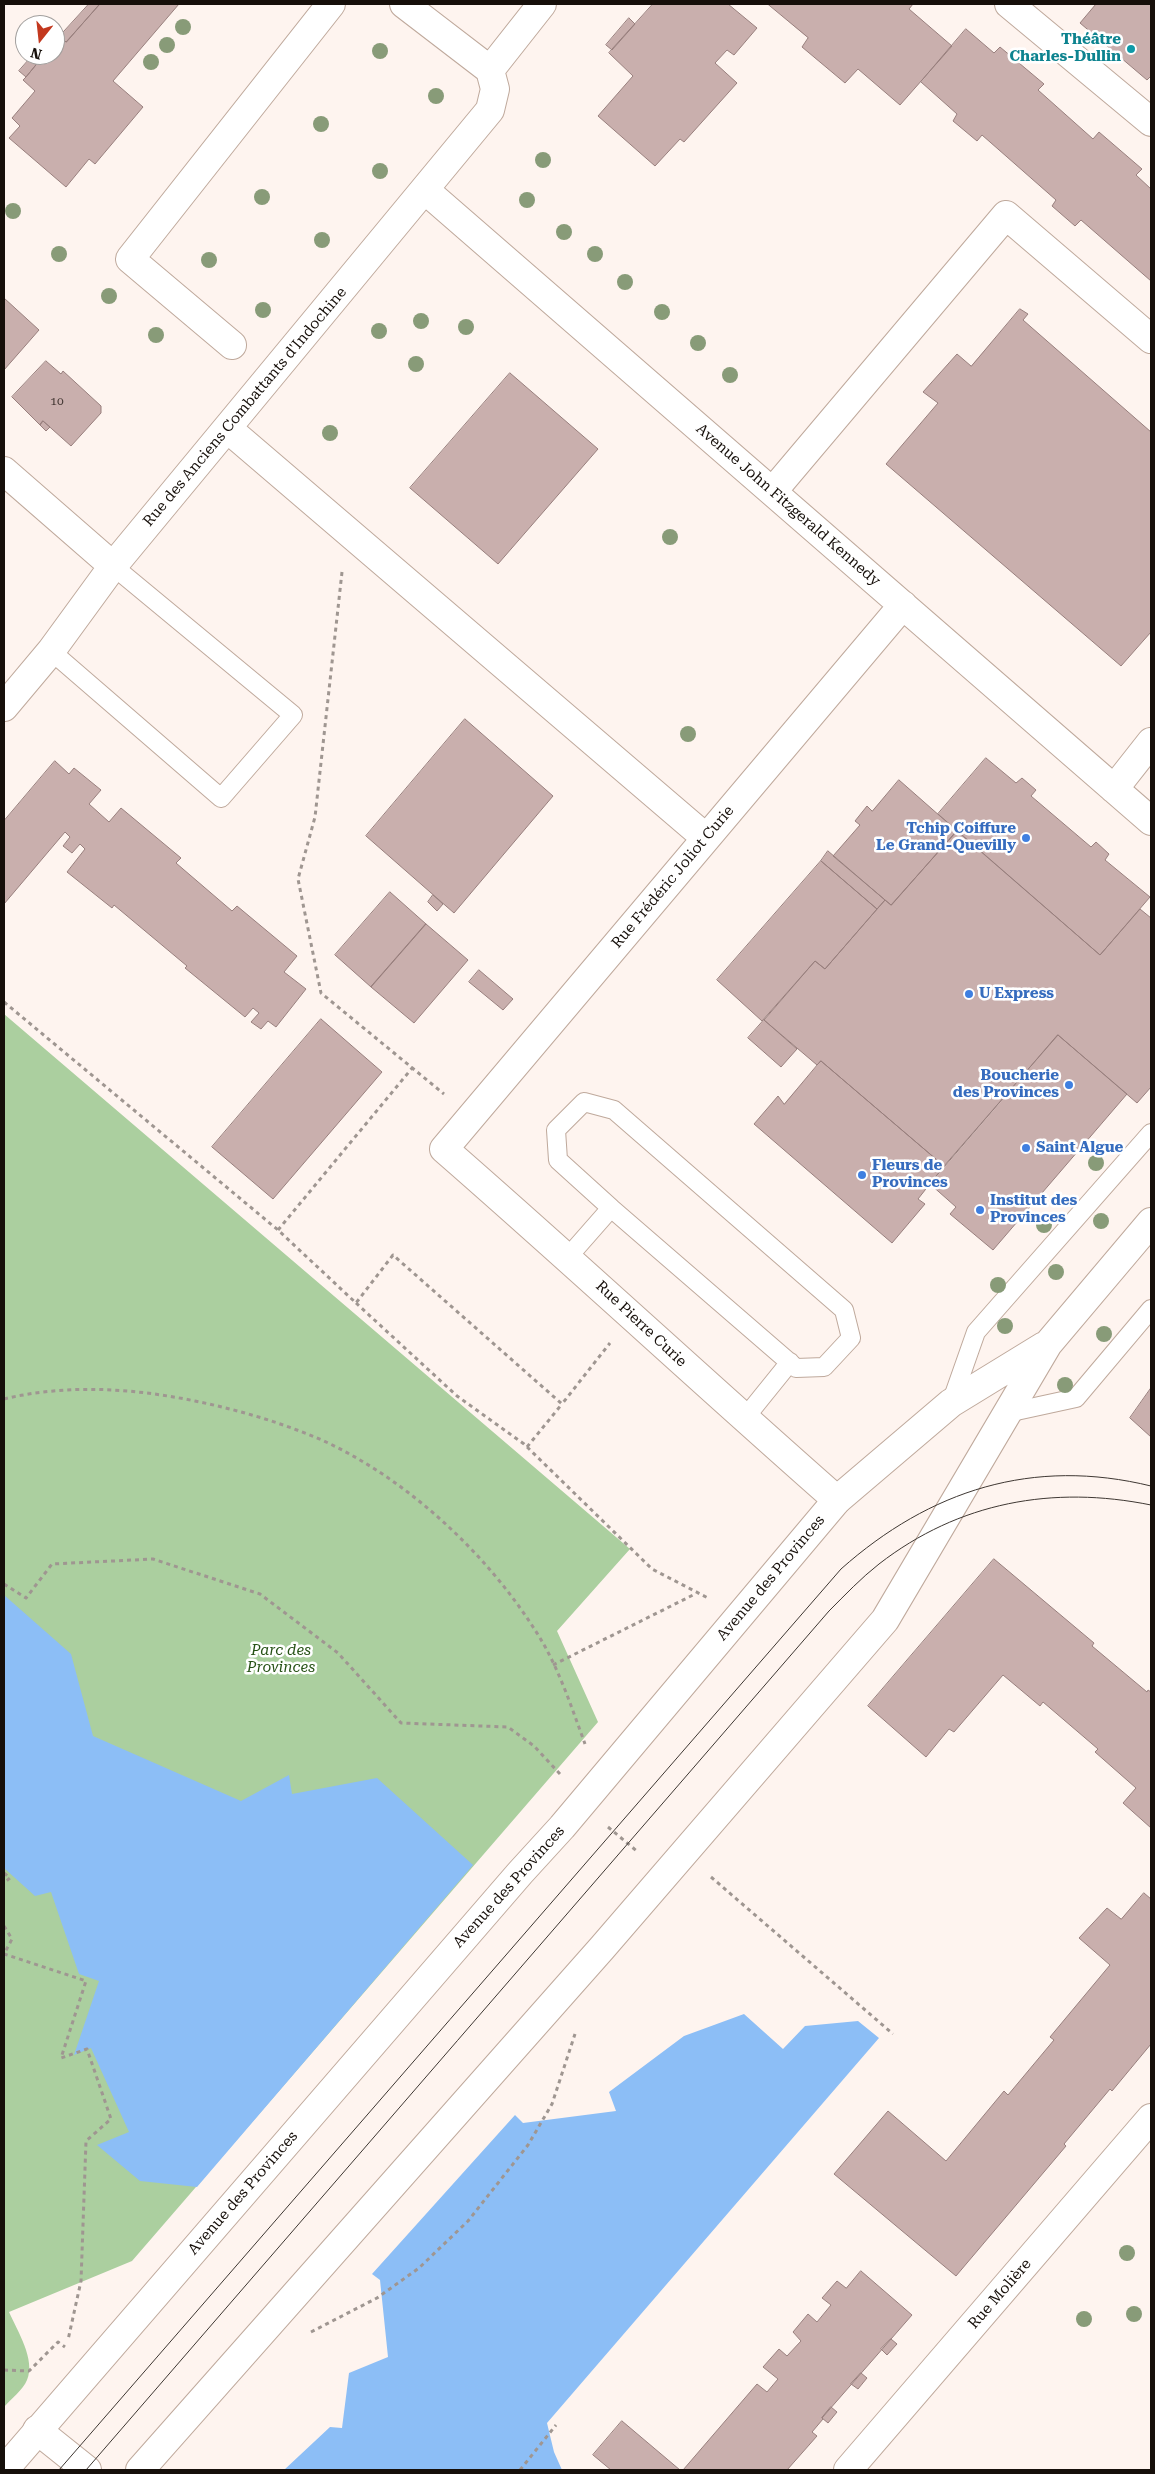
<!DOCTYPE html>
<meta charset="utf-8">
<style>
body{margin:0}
#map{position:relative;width:1155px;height:2474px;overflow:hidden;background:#fef4ef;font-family:"Roboto Serif",serif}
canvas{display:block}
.frame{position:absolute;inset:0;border:5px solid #160f0a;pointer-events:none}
.north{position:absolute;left:15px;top:15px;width:50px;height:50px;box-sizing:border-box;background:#fff;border:1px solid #a29f9d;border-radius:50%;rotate:196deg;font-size:14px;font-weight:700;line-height:20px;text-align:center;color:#160f0a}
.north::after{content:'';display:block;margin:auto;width:18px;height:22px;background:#c3381e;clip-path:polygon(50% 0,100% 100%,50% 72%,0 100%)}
</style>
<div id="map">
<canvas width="1155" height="2474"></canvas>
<div class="frame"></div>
<div class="north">N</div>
</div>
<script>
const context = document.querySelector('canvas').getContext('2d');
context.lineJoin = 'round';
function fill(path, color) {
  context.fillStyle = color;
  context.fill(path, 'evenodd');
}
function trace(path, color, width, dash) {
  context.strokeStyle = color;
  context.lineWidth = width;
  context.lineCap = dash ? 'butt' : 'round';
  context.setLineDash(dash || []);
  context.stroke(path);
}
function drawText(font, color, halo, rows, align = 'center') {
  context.font = font + ' "Roboto Serif",serif';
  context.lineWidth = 5;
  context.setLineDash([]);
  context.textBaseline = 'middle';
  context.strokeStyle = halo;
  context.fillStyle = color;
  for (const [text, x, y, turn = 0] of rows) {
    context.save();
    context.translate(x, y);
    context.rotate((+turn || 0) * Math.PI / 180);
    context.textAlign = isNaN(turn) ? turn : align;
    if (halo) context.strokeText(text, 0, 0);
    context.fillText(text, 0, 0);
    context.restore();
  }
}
const green = new Path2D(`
 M4,1014L630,1549L557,1631L598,1722L132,2261L9,2312C17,2330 36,2360 27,2380C23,2390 11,2399 4,2407Z`);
const water = new Path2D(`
 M4,1595L71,1654L93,1736L241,1801L289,1775L292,1794L377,1778L473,1865L197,2187L140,2181L97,2145L129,2132L91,2048L74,2055L99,1981L79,1974L51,1892L35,1896L4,1868Z
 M744,2014L783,2049L805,2026L858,2021L879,2038L547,2423L554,2452L562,2470H284L330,2427L342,2428L349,2373L388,2357L380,2280L372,2274L515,2115L523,2123L616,2111L609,2092L684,2036Z`);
const building = new Path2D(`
 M89,4H100L66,42L60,36Z
 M100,4H179L113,81L143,107L95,164L89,159L66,187L9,138L20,126L12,118L35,91L23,80L26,77L44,55H55V42L60,36L66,42Z
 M653,4H728L757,28L734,55L727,50L715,63L737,83L684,142L680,139L655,166L598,116L633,76L609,53Z
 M768,4H913L909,9L952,46L900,105L858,69L845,83L802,47L808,38Z
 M1151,4V76L1147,80L1080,23L1096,4Z
 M629,18L635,24L612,50L606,45Z
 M966,29L994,53L1000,47L1044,84L1038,90L1093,139L1099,132L1142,169L1136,175L1151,189V281L1081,220L1075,226L1052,206L1056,200L982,135L977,141L953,121L957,114L921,82Z
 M33,55H44L26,77L19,71Z
 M4,298L39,330L4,370Z
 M1020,309L1028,314L1023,320L1151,432V632L1121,666L886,464L938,403L923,392L957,354L971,366Z
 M46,361L61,374L63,371L101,406V413L71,446L43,421L40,425L12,397Z
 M510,373L598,449L498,564L410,488Z
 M43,421L50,427L46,431L40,425Z
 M465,719L553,796L454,913L366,836Z
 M986,758L1016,783L1022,778L1036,790L1031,796L1091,847L1096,842L1109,854L1105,860L1150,897L1100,955L938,814Z
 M55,761L69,774L74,768L101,790L89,804L109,822L121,808L181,858L176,863L232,911L237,906L297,956L284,972L306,989L276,1027L268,1021L261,1029L251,1022L259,1013L253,1008L245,1017L185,968L187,966L114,905L112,908L67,872L85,849L80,844L72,853L63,846L70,837L65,832L4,904V821Z
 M899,780L957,831L891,905L833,856L860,825L855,821L867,806L872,811Z
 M957,831L1100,955L1140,909L1151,918V1087L1137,1103L1058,1035L944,1166L821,1061L817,1065L764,1020L815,961L825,969L885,900L891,905Z
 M828,851L885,900L877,909L821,861Z
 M821,861L877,909L825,969L815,961L762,1021L717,980Z
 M390,892L426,924L371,987L335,955Z
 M433,895L443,904L437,911L428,902Z
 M426,924L468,960L414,1023L371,987Z
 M479,970L513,999L503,1010L469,982Z
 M321,1019L382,1072L273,1199L212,1147Z
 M764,1020L797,1049L781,1067L748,1038Z
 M1058,1035L1127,1094L993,1250L950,1214L956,1207L930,1184Z
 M821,1061L944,1166L918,1199L925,1204L892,1243L754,1124L778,1096L784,1104Z
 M1151,1388V1437L1130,1418Z
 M994,1559L1094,1643L1092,1646L1147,1692L1148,1690L1151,1692V1828L1123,1803L1136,1788L1095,1752L1098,1749L1043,1702L1040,1706L1003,1675L954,1732L949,1729L926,1757L868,1706Z
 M1144,1893L1151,1899V2044L1112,2091L1110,2089L1064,2144L1066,2146L956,2276L834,2174L888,2111L946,2161L1004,2091L1008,2095L1054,2040L1050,2037L1110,1965L1079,1938L1107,1908L1121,1919Z
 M861,2271L912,2315L822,2418L823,2419L812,2432L817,2436L787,2470H683L757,2384L767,2392L778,2379L763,2367L779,2349L787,2356L801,2341L793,2332L808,2314L817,2322L831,2305L822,2298L837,2281L846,2288Z
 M891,2339L897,2344L887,2355L881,2349Z
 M861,2373L867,2378L858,2389L851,2384Z
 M831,2407L837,2412L828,2423L822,2418Z
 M622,2421L680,2470H611L593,2455Z`);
const path = new Path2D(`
 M342,572L315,817L298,879L321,993L444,1094
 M4,1002L278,1230L356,1303L393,1255L562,1404L610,1343
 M278,1230L413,1067
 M356,1303L457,1396L524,1444L652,1569L708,1598
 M4,1399C66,1384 132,1388 195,1401C239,1410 283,1423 324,1441C408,1480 486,1553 535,1630C558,1665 571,1706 585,1744
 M527,1447L562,1404
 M4,1584L26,1598L52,1564L153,1559L260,1594L338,1653L401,1723L508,1727L534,1746L560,1774
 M553,1665L695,1594
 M608,1827L638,1852
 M4,1873L10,1878L4,1883
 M711,1877L893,2034
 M4,1926L12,1939L4,1954L86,1981L61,2058L87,2049L111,2119L86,2141L81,2281L68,2340
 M311,2332L377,2298L419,2268L468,2221L528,2145L552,2104L575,2034
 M4,2370L29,2371L58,2342L65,2347
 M520,2470L556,2425`);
const lane = new Path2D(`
 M51,651L221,798L293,715L113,566
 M568,1257L611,1208L796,1368L824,1367L851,1338L844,1310L614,1110L584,1102L556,1130L558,1160L611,1208
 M951,1403L976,1332L1151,1133
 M1007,1413L1076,1398L1151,1309
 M744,1419L790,1362`);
const street = new Path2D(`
 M1009,4L1151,122
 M490,70L542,4
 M425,190L1151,821
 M232,345L130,259L331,4
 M228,429L706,838
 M4,471L113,566
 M773,491L1006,215L1151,339
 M4,707L51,651L113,566L490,110L495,89L490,70L404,4
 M1114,789L1151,742
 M837,1500C705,1384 576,1264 444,1149L903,605
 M37,2430L87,2470
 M848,2470L1151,2118`);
const secondary = new Path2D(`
 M4,2470L520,1873L562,1827L837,1500L951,1403L1044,1346
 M140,2470L602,1948L885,1620L1048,1344L1151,1222`);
const tram = new Path2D(`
 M59,2470L841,1569C930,1490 1033,1457 1151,1486
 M86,2470L829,1611C845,1595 861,1578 879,1564C959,1502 1053,1485 1151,1505`);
const trees = [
 [183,27],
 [167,45],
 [380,51],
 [151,62],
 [436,96],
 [321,124],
 [543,160],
 [380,171],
 [262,197],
 [527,200],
 [13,211],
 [564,232],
 [322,240],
 [59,254],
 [595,254],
 [209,260],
 [625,282],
 [109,296],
 [263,310],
 [662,312],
 [421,321],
 [466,327],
 [379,331],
 [156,335],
 [698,343],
 [416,364],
 [730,375],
 [330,433],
 [670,537],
 [688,734],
 [1096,1163],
 [1101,1221],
 [1044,1225],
 [1056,1272],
 [998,1285],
 [1005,1326],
 [1104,1334],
 [1065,1385],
 [1127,2253],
 [1134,2314],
 [1084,2319]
];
const markers = [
 [1131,49,5,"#0f9aa8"],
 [1026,838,5,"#3f7fe0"],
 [969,994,5,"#3f7fe0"],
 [1069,1085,5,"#3f7fe0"],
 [1026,1148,5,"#3f7fe0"],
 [862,1175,5,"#3f7fe0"],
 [980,1210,5,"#3f7fe0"]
];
const numberNames = [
 ["10",57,401]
];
const cultureNames = [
 ["Théâtre",1121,40],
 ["Charles-Dullin",1121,57]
];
const streetNames = [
 ["Rue des Anciens Combattants d'Indochine",245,407,-50],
 ["Avenue John Fitzgerald Kennedy",788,505,41],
 ["Rue Frédéric Joliot Curie",673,877,-50],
 ["Rue Pierre Curie",641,1324,43],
 ["Avenue des Provinces",771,1578,-50],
 ["Avenue des Provinces",509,1887,-48],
 ["Avenue des Provinces",243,2193,-49],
 ["Rue Molière",1000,2294,-49]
];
const shopNames = [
 ["Tchip Coiffure",1016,829,"right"],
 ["Le Grand-Quevilly",1016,846,"right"],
 ["U Express",979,994],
 ["Boucherie",1059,1076,"right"],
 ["des Provinces",1059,1093,"right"],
 ["Saint Algue",1036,1148],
 ["Fleurs de",872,1166],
 ["Provinces",872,1183],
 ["Institut des",990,1201],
 ["Provinces",990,1218]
];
const parkNames = [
 ["Parc des",281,1651],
 ["Provinces",281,1668]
];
fill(green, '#abcf9f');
fill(water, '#8cbef6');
fill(building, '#c9afad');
trace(building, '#987f7d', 1);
trace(lane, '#bfa99c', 20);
trace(street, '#bfa99c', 30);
trace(secondary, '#bfa99c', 30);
trace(path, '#9f9691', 3, [4, 4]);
trace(lane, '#fff', 18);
trace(street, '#fff', 28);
trace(secondary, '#fff', 28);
trace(tram, '#3e3732', 1);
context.fillStyle = '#889b78';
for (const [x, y] of trees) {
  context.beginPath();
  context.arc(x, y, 8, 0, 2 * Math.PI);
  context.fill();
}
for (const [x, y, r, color] of markers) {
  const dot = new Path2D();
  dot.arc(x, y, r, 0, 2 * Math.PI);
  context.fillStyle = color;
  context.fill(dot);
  trace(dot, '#fff', 2);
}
drawText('12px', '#433733', null, numberNames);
drawText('bold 15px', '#0d838f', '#fff', cultureNames, 'right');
drawText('15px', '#160f0a', '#fff', streetNames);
drawText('bold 15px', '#366cbe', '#fff', shopNames, 'left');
drawText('italic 15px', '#275216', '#fff', parkNames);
</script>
